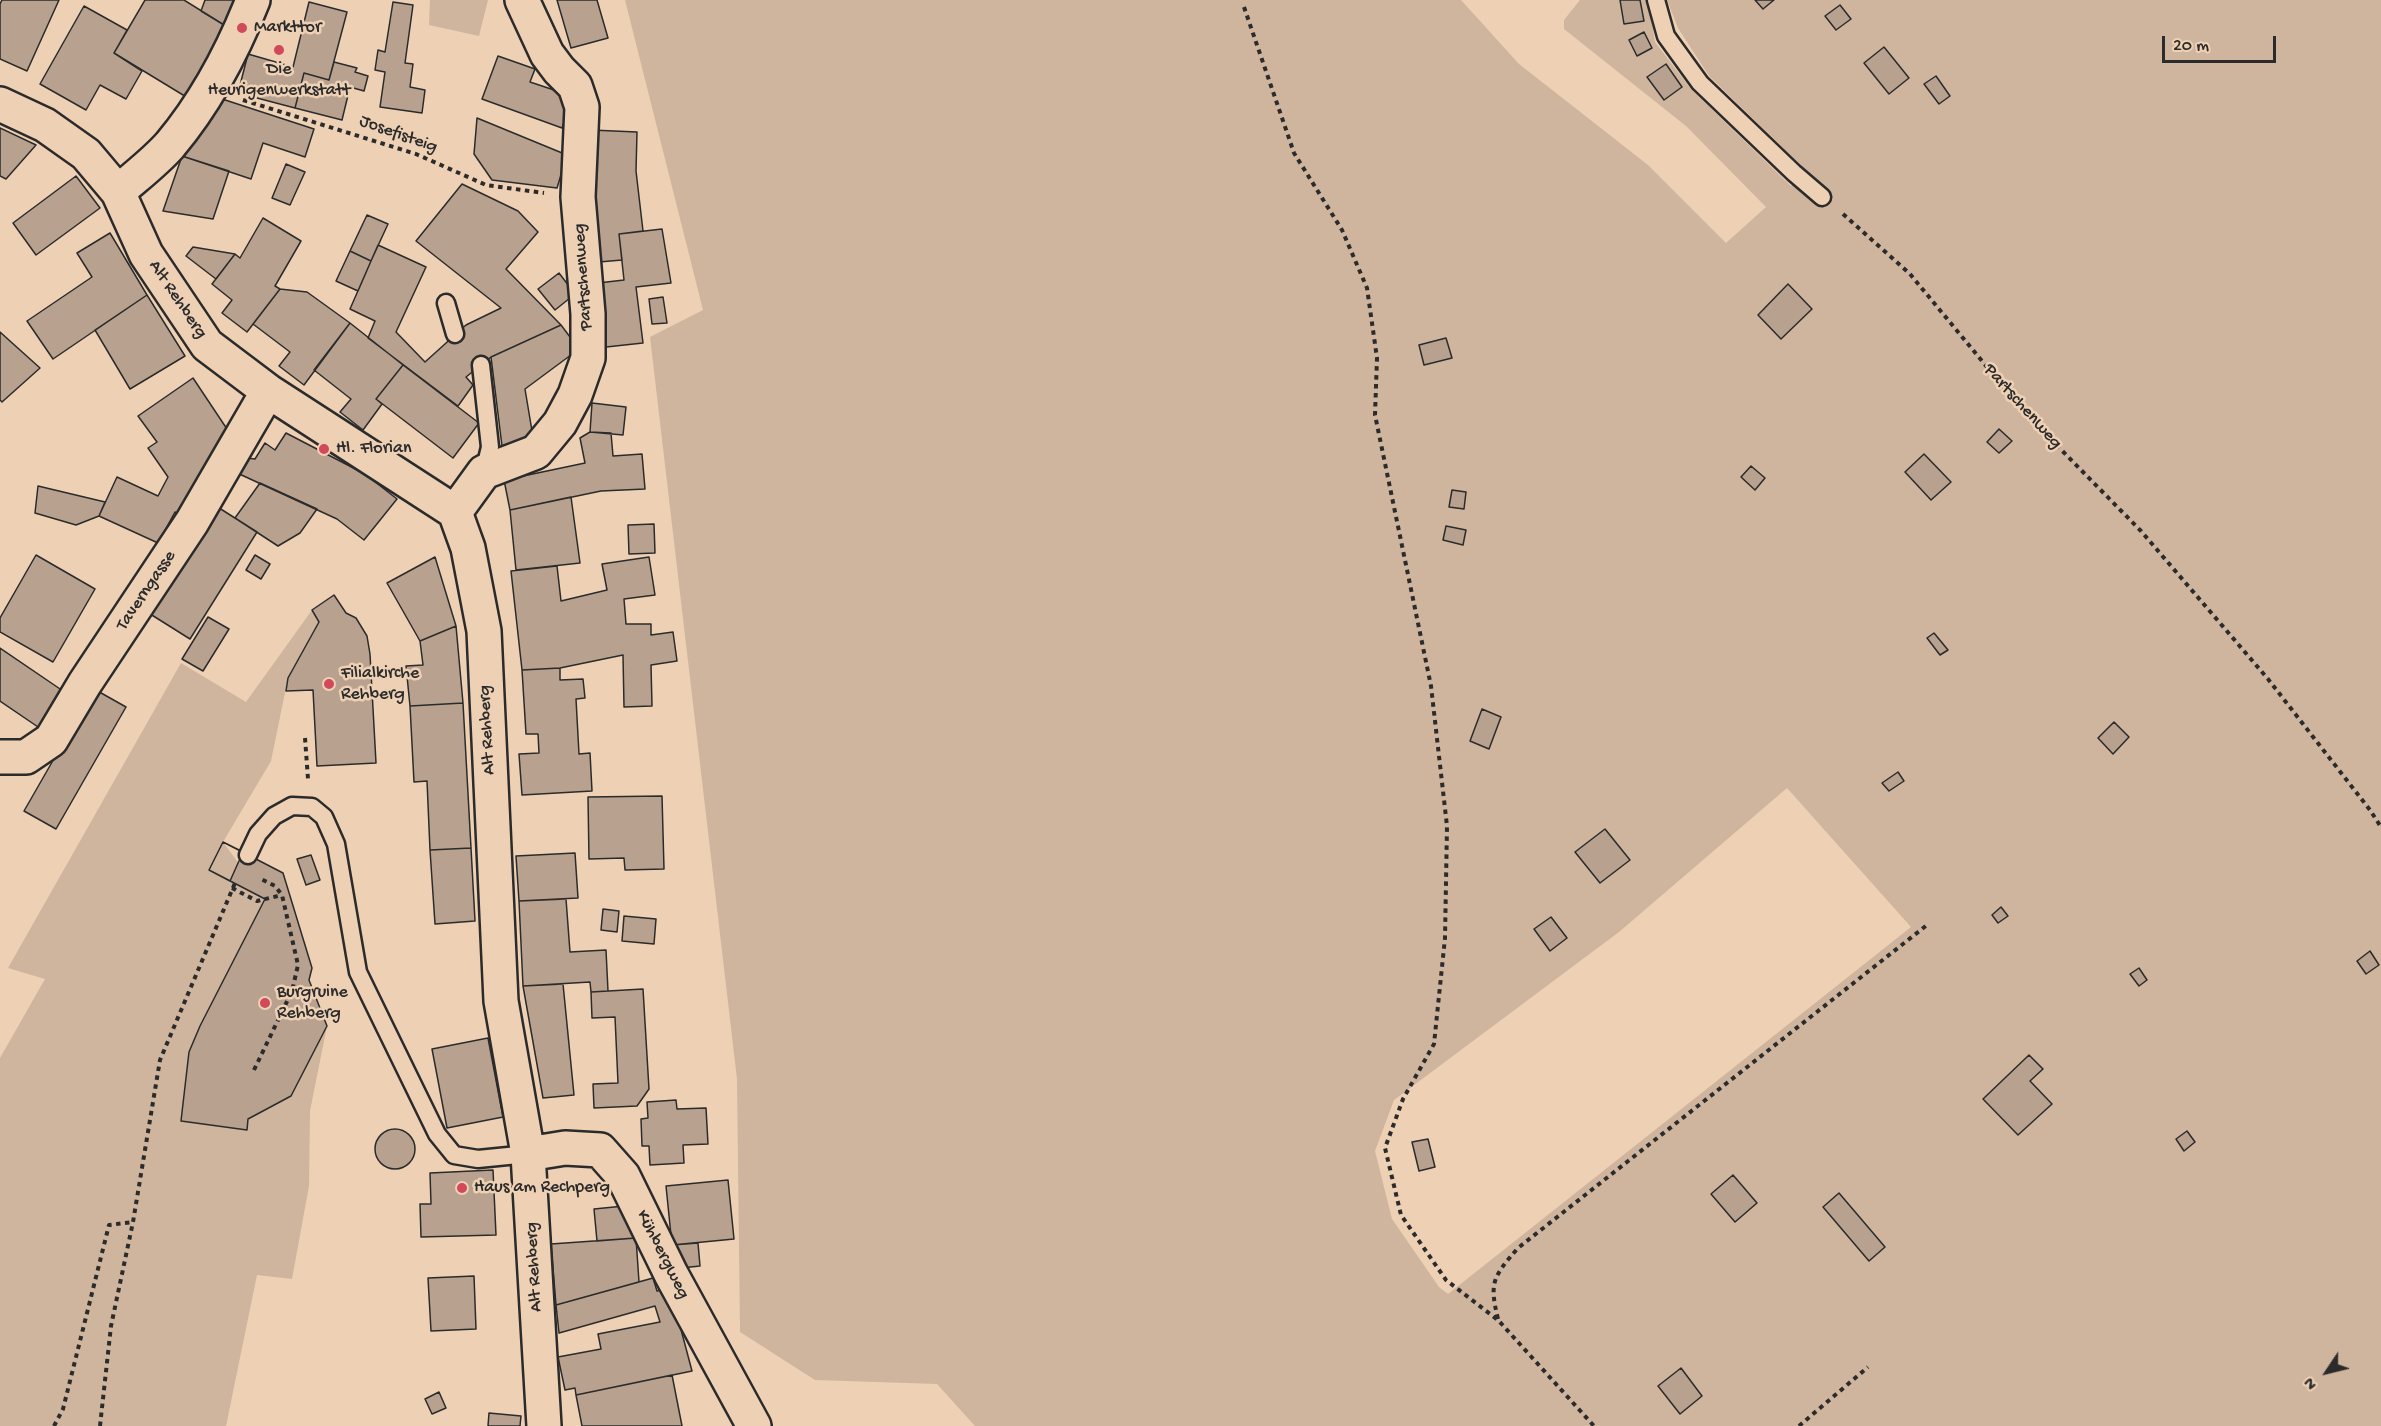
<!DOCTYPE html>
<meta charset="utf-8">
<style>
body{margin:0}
#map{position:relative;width:2381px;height:1426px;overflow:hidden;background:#eed0b4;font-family:"Gochi Hand",sans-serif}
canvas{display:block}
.north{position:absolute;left:2297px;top:1342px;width:60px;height:60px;-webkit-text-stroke:4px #eed0b4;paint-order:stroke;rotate:235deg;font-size:16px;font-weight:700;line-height:24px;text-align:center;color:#2b2b2b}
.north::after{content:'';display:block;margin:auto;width:21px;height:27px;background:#2b2b2b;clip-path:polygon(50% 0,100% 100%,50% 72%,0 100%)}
.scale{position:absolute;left:2162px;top:36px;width:114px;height:27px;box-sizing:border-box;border:3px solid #2b2b2b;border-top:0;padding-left:8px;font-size:18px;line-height:21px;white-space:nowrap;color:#2b2b2b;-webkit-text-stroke:4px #eed0b4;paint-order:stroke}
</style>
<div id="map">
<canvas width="2381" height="1426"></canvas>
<div class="north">N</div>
<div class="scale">20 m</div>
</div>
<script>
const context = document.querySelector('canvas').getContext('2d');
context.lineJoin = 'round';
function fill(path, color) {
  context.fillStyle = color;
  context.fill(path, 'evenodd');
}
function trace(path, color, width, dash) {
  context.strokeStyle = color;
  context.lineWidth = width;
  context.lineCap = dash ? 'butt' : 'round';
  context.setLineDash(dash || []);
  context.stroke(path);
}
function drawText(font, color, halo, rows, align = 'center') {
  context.font = font + ' "Gochi Hand",sans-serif';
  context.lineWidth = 5;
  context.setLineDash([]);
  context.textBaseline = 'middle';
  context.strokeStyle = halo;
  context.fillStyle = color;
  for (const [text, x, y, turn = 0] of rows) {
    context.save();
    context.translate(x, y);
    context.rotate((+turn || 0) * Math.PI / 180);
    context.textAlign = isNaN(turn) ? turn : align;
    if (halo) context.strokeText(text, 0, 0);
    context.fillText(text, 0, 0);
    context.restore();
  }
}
const green = new Path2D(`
 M430,0H488L479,36L429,25Z
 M625,0H1461L1519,64L1648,165L1726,243L1766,207L1686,126L1564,29V20L1580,0H1648L1655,42L1691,89L1791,186L1807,171L1709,76L1678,28L1667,0H2381V1426H975L937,1384L815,1380L740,1332L737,1079L650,337L703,310ZM1787,788L1911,927L1448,1294L1439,1287L1392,1219L1375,1151L1394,1100L1619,932Z
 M312,610L319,622L288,678L271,761L223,842L265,899L200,1026L189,1052L181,1121L247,1130L248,1119L291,1096L327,1026L310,1111L309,1186L292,1279L257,1275L226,1426H0V1058L45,979L8,968L181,663L246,702Z`);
const building = new Path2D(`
 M2,0H59L27,71L0,59V4Z
 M145,0H184L229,28L188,98L114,53Z
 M205,0H238L229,28L201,11Z
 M557,0H597L608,38L571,48Z
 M1620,0H1640L1644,21L1624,24Z
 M1755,0H1774L1763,9Z
 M309,2L347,12L329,80L304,73L295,108L238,93L248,54L293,67Z
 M393,2L413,5L405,63L413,64L410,87L425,90L422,113L380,107L385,72L375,70L378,50L385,52Z
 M1840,5L1851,19L1836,30L1825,16Z
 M84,6L127,30L114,53L142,71L126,99L100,85L86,110L40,84Z
 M1644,32L1652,48L1637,56L1629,40Z
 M1884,47L1909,78L1889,94L1864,63Z
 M498,56L535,69L530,82L566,94L570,106L562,128L482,99Z
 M334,62L357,68L355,72L368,76L364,91L350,87L342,120L295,108L304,73L329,80Z
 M1666,64L1682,87L1664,100L1647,77Z
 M1936,76L1950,96L1939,104L1924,84Z
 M216,97L314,129L305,157L263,143L251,179L182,156Z
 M477,118L567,155L557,188L492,180L474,154Z
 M0,128L36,145L6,179L0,176Z
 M591,130L637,132L636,171L643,231L619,234L622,260L599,262L588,174Z
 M182,156L229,171L213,219L163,211Z
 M286,164L305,172L290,205L272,198Z
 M76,176L100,208L36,255L13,223Z
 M462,184L518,211L538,232L506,269L561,325L491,357L466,377L473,385L458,406L368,338L375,321L350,309L378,245L426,267L396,332L425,362L466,325L501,308L416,241Z
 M367,215L388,224L371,261L350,251Z
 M263,218L301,241L275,286L280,289L247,332L222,313L232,300L212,284L235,254L240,258Z
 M662,229L671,283L636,287L643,343L606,347L598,283L624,280L619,234Z
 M110,233L147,295L53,359L27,321L92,277L77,253Z
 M193,247L235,254L216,279L186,256Z
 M350,251L371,261L358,291L336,281Z
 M559,273L575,294L555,310L538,289Z
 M1788,284L1812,309L1781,339L1758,315Z
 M280,289L307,292L350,323L304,385L279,366L290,352L253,324Z
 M147,295L185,356L130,389L95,330Z
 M663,297L667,323L652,324L649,299Z
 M350,323L403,365L376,399L382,404L363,430L340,412L351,399L314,370Z
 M561,325L579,349L525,389L534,443L502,446L491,357Z
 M0,332L40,368L2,402L0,400Z
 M1446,338L1452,358L1424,365L1419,345Z
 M403,365L479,423L453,458L376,399Z
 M193,378L229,432L182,516L175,512L158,543L99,516L117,477L158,496L168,477L148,448L157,442L138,416Z
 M592,403L626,407L623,435L590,432Z
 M1999,429L2012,441L1999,453L1987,442Z
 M590,432L611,433L613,456L642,454L645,489L601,491L510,510L504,480L585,463L580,438Z
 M286,433L365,474L397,499L364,540L337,519L235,472L247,458L255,459L265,443L275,450Z
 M1924,454L1951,482L1931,500L1905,472Z
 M1751,466L1765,478L1755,490L1741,477Z
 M260,483L317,509L300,533L278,546L235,518Z
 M38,486L105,502L99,516L76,525L35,513Z
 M1452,490L1466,492L1464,509L1449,507Z
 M571,497L580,563L516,570L510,510Z
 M216,506L257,532L190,639L147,612Z
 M654,524L655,553L629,554L628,525Z
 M1446,526L1466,530L1463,545L1443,540Z
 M36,555L95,589L53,662L0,632V618Z
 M255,555L270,564L261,579L246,570Z
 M435,557L456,626L420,641L387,583Z
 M649,557L655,595L624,599L626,624H651V635L673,632L677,661L651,665L652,706L624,707L623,655L560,668L522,670L511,571L557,566L561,601L607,590L602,564Z
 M334,595L346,613L356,618L367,636L370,654L376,763L317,766L313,690L286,691L288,678L319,622L312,610Z
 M208,617L229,629L203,671L182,659Z
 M456,626L463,703L410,706L406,666L423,665L420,641Z
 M1934,633L1948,650L1940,655L1927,638Z
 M0,648L66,693L41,729L0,701Z
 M560,668V680L583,679L585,698L576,699L579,754L590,753L592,791L522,795L519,754L539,753L538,734H526L522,670Z
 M94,689L126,707L56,829L24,811Z
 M463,703L471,848L430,850L427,781L414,782L410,706Z
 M1482,709L1501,717L1489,749L1470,741Z
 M2114,722L2129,737L2113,754L2098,738Z
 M1898,772L1904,781L1889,791L1882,783Z
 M662,796L664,869L625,870L624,858L589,859L588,797Z
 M1605,829L1630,860L1600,883L1575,852Z
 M223,842L283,873L312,968L309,980L327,1026L291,1096L248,1119L247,1130L181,1121L189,1052L200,1026L265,899L209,870Z
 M223,842L243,852L230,881L209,870Z
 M471,848L475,921L435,924L430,850Z
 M575,853L578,898L519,901L516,856Z
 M311,855L320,880L306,885L297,859Z
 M566,899L570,952L606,950L608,991L591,992L590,982L523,986L519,901Z
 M2001,907L2008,916L1998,923L1992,915Z
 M603,909L619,911L617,932L601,930Z
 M624,916L656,919L654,944L622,941Z
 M1551,917L1567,938L1550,951L1534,929Z
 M2370,951L2379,965L2366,974L2357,961Z
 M2139,968L2147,980L2139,986L2130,974Z
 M563,984L574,1095L543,1098L523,986Z
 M643,989L649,1089L637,1106L594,1108L593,1084L618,1083L615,1017L592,1018L591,992Z
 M488,1038L503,1117L447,1128L432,1049Z
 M2029,1055L2043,1069L2030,1081L2052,1104L2018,1135L1983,1099Z
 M676,1100L677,1109L706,1108L708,1144L683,1145L684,1163L650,1165L649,1146H642L641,1119L648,1118L647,1102Z
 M375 1149a20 20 0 1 1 40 0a20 20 0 1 1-40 0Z
 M2187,1131L2195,1142L2184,1151L2176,1139Z
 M1428,1139L1435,1167L1419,1171L1412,1142Z
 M493,1170L496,1235L421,1237L420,1204H431L430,1173Z
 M1733,1175L1757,1203L1735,1222L1711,1194Z
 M728,1180L734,1239L672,1245L666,1186Z
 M1839,1193L1885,1247L1869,1261L1823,1207Z
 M624,1206L636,1238L597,1241L594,1209Z
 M636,1238L639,1282L556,1305L551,1244Z
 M698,1243L700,1266L681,1268L672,1245Z
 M474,1276L476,1329L431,1331L428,1278Z
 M653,1278L657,1291L670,1288L692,1371L576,1395L575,1388L565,1390L558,1357L601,1349L598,1334L660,1322L655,1306L559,1333L556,1305Z
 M1681,1368L1702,1396L1680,1414L1658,1386Z
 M672,1375L682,1426H582L576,1395Z
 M439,1392L446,1408L432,1414L425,1399Z
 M489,1413L521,1416L520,1426H488Z`);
const path = new Path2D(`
 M1244,7L1294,153L1342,230L1367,288L1377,358L1375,415L1431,686L1447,826L1445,938L1434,1044L1403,1099L1385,1148L1401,1215L1446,1280L1498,1320L1594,1426
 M243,100L416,154L486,185L544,193
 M1843,214L1910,274L2026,414L2141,531L2268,679L2370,810L2381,827
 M305,738L308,779
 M232,888L257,901L282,895
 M254,1070L292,991L298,965L282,895L275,886L261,879
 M1498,1319C1489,1282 1493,1277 1518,1248L1927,925
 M54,1426L63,1409L109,1225L133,1222
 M100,1426L111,1326L133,1222L160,1060L235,883
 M1799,1426L1868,1367`);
const lane = new Path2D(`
 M1656,0L1666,36L1700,83L1794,173L1822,197
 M446,303L455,334
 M481,365L490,447L484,472
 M248,855L258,834L274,816L292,806L312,807L324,817L336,844L358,972L437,1134L454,1155L478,1159L528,1154`);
const street = new Path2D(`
 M0,104L45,125L86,154L118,192L146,254L207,345L268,391L455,512L468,548L484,631L501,1001L528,1154L544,1426
 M118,192C135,177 155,162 170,145C207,101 232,53 253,0
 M455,512L484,472L536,452L560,423L575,395L588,358V314L578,197L582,107L575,86L559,70L547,54L522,0
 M0,757H26L51,740L85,683L192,522L268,391
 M528,1154L565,1148L600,1150L623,1176L671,1274L754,1426`);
const markers = [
 [242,28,6,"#d1495b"],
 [279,50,6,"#d1495b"],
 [324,449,6,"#d1495b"],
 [329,684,6,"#d1495b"],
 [265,1003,6,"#d1495b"],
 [462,1188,6,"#d1495b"]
];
const poiNames = [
 ["Markttor",254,28],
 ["Die",279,70,"center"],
 ["Heurigenwerkstatt",279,91,"center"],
 ["Hl. Florian",336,449],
 ["Filialkirche",341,674],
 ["Rehberg",341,695],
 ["Burgruine",277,993],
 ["Rehberg",277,1014],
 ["Haus am Rechperg",474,1188]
];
const streetNames = [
 ["Josefisteig",398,135,20],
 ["Partschenweg",584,277,-94],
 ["Alt Rehberg",177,300,56],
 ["Partschenweg",2022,407,48],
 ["Taverngasse",147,591,-56],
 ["Alt Rehberg",488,730,-93],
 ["Kühbergweg",662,1255,63],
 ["Alt Rehberg",535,1267,-93]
];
fill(green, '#cfb59e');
fill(building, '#b8a28f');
trace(building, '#2b2b2b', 1.5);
trace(lane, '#2b2b2b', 21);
trace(street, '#2b2b2b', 38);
trace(path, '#2b2b2b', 4, [4.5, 4.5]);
trace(lane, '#eed0b4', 16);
trace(street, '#eed0b4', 33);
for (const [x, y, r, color] of markers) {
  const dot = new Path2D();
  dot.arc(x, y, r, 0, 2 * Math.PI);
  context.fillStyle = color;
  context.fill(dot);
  trace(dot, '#eed0b4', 2);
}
drawText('18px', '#2b2b2b', '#eed0b4', poiNames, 'left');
drawText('18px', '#2b2b2b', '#eed0b4', streetNames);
</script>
